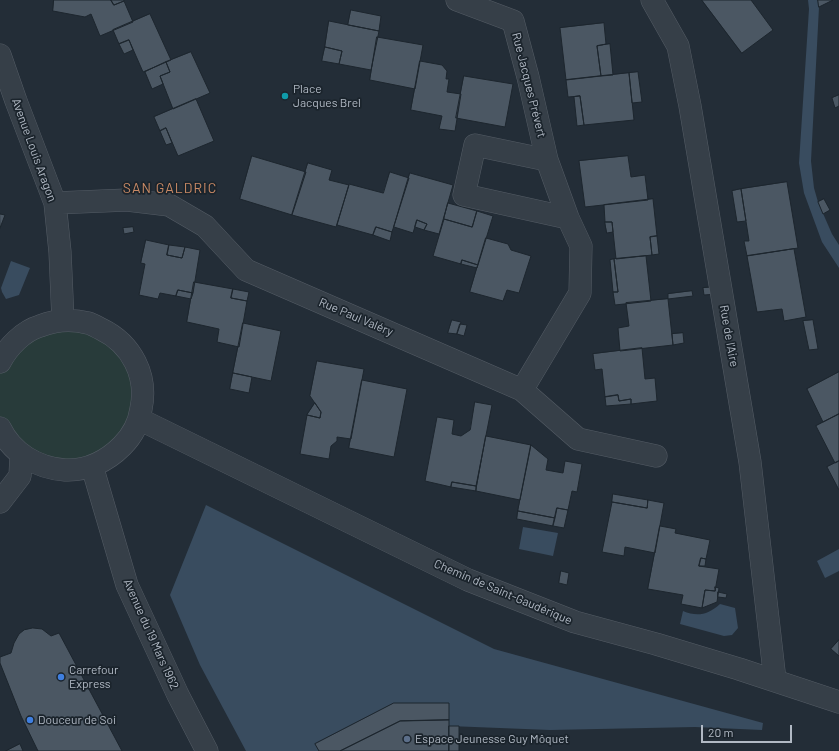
<!DOCTYPE html>
<meta charset="utf-8">
<style>
body{margin:0}
#map{position:relative;width:839px;height:751px;overflow:hidden;background:#232d37;font-family:Barlow,sans-serif}
canvas{display:block}
.scale{position:absolute;left:701px;top:725px;width:91px;height:18px;box-sizing:border-box;border:2px solid #b1b9c4;border-top:0;padding-left:5px;font-size:12px;line-height:14px;white-space:nowrap;color:#b1b9c4;-webkit-text-stroke:3px #1b242c;paint-order:stroke}
</style>
<div id="map">
<canvas width="839" height="751"></canvas>
<div class="scale">20 m</div>
</div>
<script>
const context = document.querySelector('canvas').getContext('2d');
context.lineJoin = 'round';
function fill(path, color) {
  context.fillStyle = color;
  context.fill(path, 'evenodd');
}
function trace(path, color, width, dash) {
  context.strokeStyle = color;
  context.lineWidth = width;
  context.lineCap = dash ? 'butt' : 'round';
  context.setLineDash(dash || []);
  context.stroke(path);
}
function drawText(font, color, halo, rows, align = 'center') {
  context.font = font + ' Barlow,sans-serif';
  context.lineWidth = 3.5;
  context.setLineDash([]);
  context.textBaseline = 'middle';
  context.strokeStyle = halo;
  context.fillStyle = color;
  for (const [text, x, y, turn = 0] of rows) {
    context.save();
    context.translate(x, y);
    context.rotate((+turn || 0) * Math.PI / 180);
    context.textAlign = isNaN(turn) ? turn : align;
    if (halo) context.strokeText(text, 0, 0);
    context.fillText(text, 0, 0);
    context.restore();
  }
}
const green = new Path2D(`
 M88,323L141,377L129,439L55,469L0,428V361L16,340Z`);
const water = new Path2D(`
 M808,0H818L819,7L811,161L814,188L818,202L832,234L839,245V268L822,242L804,193L799,163L809,9Z
 M11,261L30,268L19,295L6,299L2,292L1,288Z
 M206,505L494,649L763,723L762,730L695,727L550,730L449,726V703H394L315,744L319,751H246L200,665L170,595Z
 M523,527L558,533L553,556L519,549Z
 M839,549V571L825,578L817,561Z
 M720,604L735,608L738,628L732,635L724,636L680,624L683,611C697,617 708,615 720,604Z`);
const building = new Path2D(`
 M54,0H111L114,5L124,1L133,22L100,36L91,14L85,17L53,11Z
 M111,0H124V1L114,5Z
 M702,0H751L773,30L742,53Z
 M818,0H833L819,7Z
 M351,10L381,16L379,31L348,25Z
 M150,14L171,60L143,72L129,40L119,44L113,30Z
 M329,21L379,31L371,70L339,64L342,51L325,47Z
 M604,23L606,44L597,46L601,76L566,80L560,28Z
 M377,37L423,45L415,89L370,80Z
 M129,40L133,50L124,54L119,44Z
 M610,44L613,75L601,76L597,46Z
 M325,47L342,51L339,64L322,61Z
 M191,52L210,93L173,109L160,76L170,72L166,62Z
 M420,61L442,65L447,71L446,79H449L447,92L461,94L455,131L439,129L442,116L411,110Z
 M166,62L170,72L160,76L163,84L152,89L145,72Z
 M638,72L642,102L632,103L629,73Z
 M629,73L634,120L584,125L580,96L568,97L566,80Z
 M464,76L513,84L505,127L456,118Z
 M839,95V106L835,108L832,98Z
 M580,96L584,125L577,126L574,97Z
 M196,99L214,141L178,156L166,128L160,131L154,117Z
 M166,128L172,143L166,145L160,131Z
 M252,156L306,172L292,215L240,199Z
 M628,156L631,177L645,175L648,200L585,207L579,161Z
 M308,163L332,170L329,180L349,185L336,227L292,215Z
 M390,172L409,178L392,232L376,227L373,235L337,225L349,184L383,193Z
 M410,173L453,185L439,234L424,230L427,224L417,220L413,233L394,227Z
 M787,182L798,248L747,256L744,241H749L741,189Z
 M741,189L746,221L737,222L732,191Z
 M653,199L657,236L650,237L652,255L616,259L612,222H605L604,205Z
 M824,199L830,210L823,214L818,202Z
 M448,203L477,211L472,227L444,219Z
 M477,211L493,216L478,265L462,260L461,264L433,256L444,219L472,227Z
 M0,214L5,215L0,228Z
 M417,220L427,224L424,230L415,227Z
 M605,222H612L613,232L607,233Z
 M133,227L134,232L124,234L123,228Z
 M376,227L392,232L390,241L373,235Z
 M657,236L659,254L652,255L650,237Z
 M486,238L508,244L511,250L531,256L519,293L507,290L503,301L470,292Z
 M146,240L169,245L167,255L182,258L185,247L200,250L193,293L178,290L176,296L160,293L158,299L139,295L145,264L141,263Z
 M169,245L185,247L182,258L167,255Z
 M794,249L806,317L784,321L782,309L757,312L747,256Z
 M646,256L651,301L615,305L613,292H618L614,259Z
 M614,259L618,292H613L610,260Z
 M462,260L478,265L477,268L461,264Z
 M194,282L233,289L231,298L247,301L239,347L217,342L219,329L187,322Z
 M715,287L717,294L704,295L703,288Z
 M233,289L249,292L247,301L231,298Z
 M178,290L193,293L191,299L176,296Z
 M692,291L693,296L668,299V294Z
 M668,299L673,345L620,351L618,328L629,326L626,303Z
 M452,320L461,322L457,334L448,333Z
 M813,320L818,349L809,350L803,321Z
 M243,323L281,331L271,381L233,373Z
 M460,324L467,325L464,336L457,334Z
 M683,333L684,343L673,345L672,334Z
 M642,348L645,379L655,378L657,401L631,404V399L619,401L618,395L605,397L602,369L595,370L593,354Z
 M317,361L364,369L351,439L337,437V441L331,446L329,459L300,454L307,415L320,418L321,412L310,396Z
 M839,372V414L823,422L807,389Z
 M233,373L252,377L249,393L230,389Z
 M362,380L407,389L394,457L349,448Z
 M618,395L619,401L631,399V404L606,406L605,397Z
 M475,402L492,405L476,486L452,482L451,487L425,481L437,417L454,420L452,434L461,436L470,430Z
 M315,403L321,412L320,418L307,415Z
 M839,414V461L835,463L816,426Z
 M486,436L531,445L520,500L476,491Z
 M531,445L548,459L546,470L563,473L565,461L582,464L577,492L572,491L568,510L557,508L555,518L518,511Z
 M839,461V490L827,467Z
 M452,482L476,486V491L451,487Z
 M613,494L648,500L647,508L612,502Z
 M648,500L664,503L655,553L625,547L624,556L602,552L612,502L647,508Z
 M557,508L568,510L564,528L553,526Z
 M518,511L555,518L553,526L517,519Z
 M660,526L676,529L675,533L710,540L706,559L701,558L699,566L719,569L715,591L705,590L702,608L681,604L683,595L648,589Z
 M701,558L706,559L705,566H699Z
 M561,571L569,573L567,585L559,583Z
 M715,587L719,588L717,602L702,608L705,590L715,591Z
 M718,592L727,594L726,598L718,597Z
 M33,628L42,629L51,636L59,633L122,751H38L21,716L0,663V657L11,653L14,643L19,634L24,630Z
 M839,640V656L831,649Z
 M394,703H449V720L400,721L340,751H319L315,744Z
 M449,720V751H340L400,721Z
 M449,726H459V751H449Z
 M20,744L23,751H6Z`);
const minor = new Path2D(`
 M457,0L513,21L528,77L547,160L568,218L581,246L580,293L522,390
 M652,0L678,46L690,106L750,462L775,680
 M0,55L16,101L55,203L60,252L63,320
 M547,160L475,145L464,195L568,218
 M55,203L127,200L169,205L205,226L246,270L522,390L578,439L656,456
 M0,362C8,347 23,331 40,326C55,320 72,319 88,323C92,324 97,327 101,329C132,344 148,376 141,409C139,423 132,436 122,446C107,461 87,471 65,470C37,468 12,453 0,428
 M139,419L468,580L575,622L656,644L739,669L839,702
 M92,466L127,585L178,695L207,751
 M0,502L20,476L21,455`);
const markers = [
 [285,96,4,"#0f9aa8"],
 [61,677,4,"#3f7fe0"],
 [30,720,4,"#3f7fe0"],
 [407,739,4,"#5c6f8a"]
];
const streetNames = [
 ["Rue Jacques Prévert",529,85,76],
 ["Avenue Louis Aragon",34,150,70],
 ["Rue Paul Valéry",356,317,23],
 ["Rue de l'Aire",729,336,80],
 ["Chemin de Saint-Gaudérique",503,592,23],
 ["Avenue du 19 Mars 1962",151,634,66]
];
const poiNames = [
 ["Place",293,89],
 ["Jacques Brel",293,103],
 ["Carrefour",69,670],
 ["Express",69,684],
 ["Douceur de Soi",38,720],
 ["Espace Jeunesse Guy Môquet",415,739]
];
const quarterNames = [
 ["SAN GALDRIC",170,188]
];
fill(green, '#283b3a');
fill(water, '#394c5f');
fill(building, '#4b5763');
trace(building, '#1d262e', 1);
trace(minor, '#545c65', 23);
trace(minor, '#363f48', 22);
for (const [x, y, r, color] of markers) {
  const dot = new Path2D();
  dot.arc(x, y, r, 0, 2 * Math.PI);
  context.fillStyle = color;
  context.fill(dot);
  trace(dot, '#1b242c', 1.5);
}
drawText('12px', '#b1b9c4', '#1b242c', streetNames);
drawText('12px', '#b1b9c4', '#1b242c', poiNames, 'left');
context.letterSpacing = '1px';
drawText('14px', '#ca8a65', '#1b242c', quarterNames);
context.letterSpacing = '0px';
</script>
